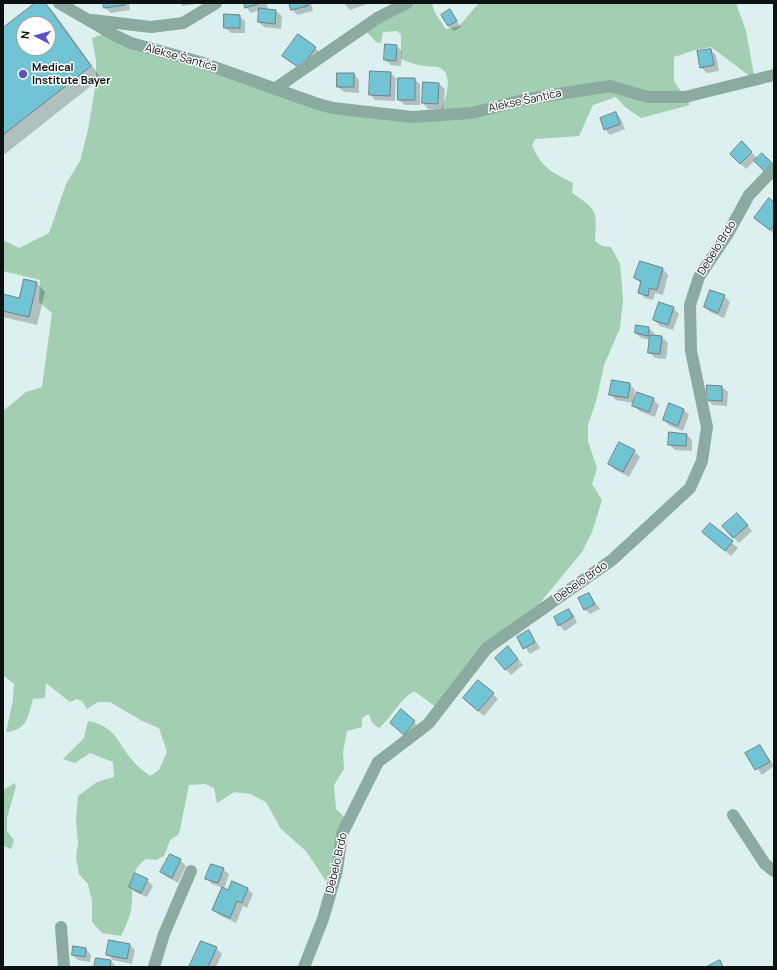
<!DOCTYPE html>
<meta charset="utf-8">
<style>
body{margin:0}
#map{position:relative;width:777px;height:970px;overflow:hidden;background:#dcf0ef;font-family:Manrope,sans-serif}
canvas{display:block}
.frame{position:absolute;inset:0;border:4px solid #0c1212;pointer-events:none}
.north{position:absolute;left:16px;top:16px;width:40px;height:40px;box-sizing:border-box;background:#fff;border:1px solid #9ea0a0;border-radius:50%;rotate:276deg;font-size:11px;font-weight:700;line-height:16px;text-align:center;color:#0c1212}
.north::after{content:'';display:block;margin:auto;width:14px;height:18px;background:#5e50c8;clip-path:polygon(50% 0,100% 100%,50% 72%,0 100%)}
</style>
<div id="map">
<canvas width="777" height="970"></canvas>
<div class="frame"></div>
<div class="north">N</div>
</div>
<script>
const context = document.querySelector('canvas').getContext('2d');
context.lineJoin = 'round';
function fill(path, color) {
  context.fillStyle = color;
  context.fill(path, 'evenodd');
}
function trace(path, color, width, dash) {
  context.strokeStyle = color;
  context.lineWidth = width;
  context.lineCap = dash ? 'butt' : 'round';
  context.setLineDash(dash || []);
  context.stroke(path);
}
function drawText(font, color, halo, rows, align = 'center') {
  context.font = font + ' Manrope,sans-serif';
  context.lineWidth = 3;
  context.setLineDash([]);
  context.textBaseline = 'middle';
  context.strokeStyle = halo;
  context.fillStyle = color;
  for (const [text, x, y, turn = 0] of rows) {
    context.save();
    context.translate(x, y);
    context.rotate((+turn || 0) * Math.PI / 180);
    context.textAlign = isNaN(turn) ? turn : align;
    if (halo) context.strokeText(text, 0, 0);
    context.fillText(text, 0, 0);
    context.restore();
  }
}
const green = new Path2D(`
 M407,3H432L435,13L446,29L459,26L479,3H736L746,31L755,80L711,47L695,50L674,57V81L690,105L641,118L625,107L616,97L593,105L579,136L535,139L532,145C541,168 552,172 573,183L572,193C598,210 597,211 595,241L602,246L611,247L620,264L623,299L620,328L604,365L597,398L588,425V441L597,468L592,484L602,500L592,532L582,552L531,614L436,707L414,691C400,699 392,717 379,728L372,723L369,714L362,718V727L347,731L343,752L344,769L334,785L336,809L349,821L337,870L326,881L306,851L281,829L266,802L250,794L234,792L217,803L214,788L205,784L189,785L179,834L170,840L164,856L156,860L146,859C126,873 135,889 131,910C129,919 125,928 121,936L102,933L92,922V901L88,884L79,874L76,858L78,843L76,820L78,796L97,782L114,777L113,762L90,753L75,763L63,759L84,738L88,721C116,726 118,744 133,761C138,767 144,771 150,776L159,770L167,752L159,728L142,721L110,702H98L87,709L82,701L77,699L70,702L46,683L45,698L33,699C28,716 27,731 6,732L13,700L14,684L3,675V411L26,392L42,387L52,313L39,302L40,280L3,271V240L19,248L49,233L66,184L80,161L88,130L96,82V60L92,38L103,34L333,108L439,113C445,102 456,73 438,67C434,66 429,67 425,66C416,65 408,62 401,59V35L397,31L383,32L381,43L376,42L363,28Z
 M15,783L16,786L7,818V831L14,840L11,849L3,846V790Z`);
const shadow = new Path2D(`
 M37,3H45L53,11L101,78L5,154L3,152V30ZM24,24H48V48H24Z
 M104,3H129L130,10L111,13L105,8Z
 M180,3H200L183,6Z
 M245,3H266L268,8L262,10L276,11L282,16L281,29L264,27L259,22L260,10L251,13L246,7Z
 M291,3H311L313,11L298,15L292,10Z
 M344,3H370L350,10Z
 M450,11L461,27L454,31L448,26Z
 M239,16L245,21V33H231L225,27Z
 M396,46L402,51L401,66L391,65L385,60Z
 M315,48L321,53L307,73L284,56Z
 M710,50L716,55L719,71L707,73L701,67Z
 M390,73L396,78L395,101L375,100L370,94Z
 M354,74L359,80V93L344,92L338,87Z
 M414,79L420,84V105H405L399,100Z
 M424,83L439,84L445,89L443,110L428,109L423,103Z
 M616,113L621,119L625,129L610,135L605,129Z
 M742,143L758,159L771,176L755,160L746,169L731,154Z
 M774,204V234L755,218Z
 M663,269L668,275L663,295L655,293L653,300L645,298L639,292L641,284L635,278Z
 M37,283L45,292L37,325L3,317V295L20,299Z
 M724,296L730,302L724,318L710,312L705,307Z
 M673,308L679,314L673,330L660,326L654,320Z
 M637,326L649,328L655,334L654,336L662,337L668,343L666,359L655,358L649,352L651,340L641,338L636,333Z
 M630,384L635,390L633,403L616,400L610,394Z
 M722,387L728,392L727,406L713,405L707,400Z
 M653,399L659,405L655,417L639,411L634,405Z
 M670,405L684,410L689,415L683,431L670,426L664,420Z
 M687,435L692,440V451L675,450L669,444Z
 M634,451L640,457L629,477L614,469L609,463Z
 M743,520L752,531L739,543L733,537Z
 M710,524L738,548L731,556L709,537Z
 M588,594L600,609L590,614L585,609Z
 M569,610L574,615L577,623L565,631L559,625Z
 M529,631L540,648L530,654L518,638Z
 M513,653L523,665L511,675L496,658Z
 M493,694L498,699L484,716L470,704Z
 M401,711L420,728L410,740L391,723Z
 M760,746L774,766L762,775L747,754Z
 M180,860L186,866L178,883L167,877L161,872Z
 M223,869L229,874L224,889L229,891L233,882L248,889L253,894L247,908L243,906L236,923L219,915L213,910L223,888L212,884L207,879Z
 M147,880L153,886L147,897L135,892L130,886Z
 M130,945L135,950L132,964L113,960L108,955Z
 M216,948L222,954L216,967H191Z
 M86,949L91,955L90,962L78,960L73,955Z
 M97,959L111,961L116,967H95Z`);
const building = new Path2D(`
 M35,3H45L91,66L3,135V28ZM24,24H48V48H24Z
 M103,3H125V5L104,8Z
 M244,3H261L245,8Z
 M289,3H308V6L291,10Z
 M259,8L276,10L275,24L258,22Z
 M450,9L457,21L448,26L441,15Z
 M224,14L240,15V28H224Z
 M298,34L316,47L301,69L282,56Z
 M385,44L397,45L396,61L384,60Z
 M711,49L714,65L700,68L697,51Z
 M370,71L391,72L390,96L369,95Z
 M337,73H354V87H337Z
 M398,78H415V100H398Z
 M423,82L439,83L438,104L422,103Z
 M616,112L620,124L604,130L600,118Z
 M742,141L752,152L740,164L730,154Z
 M762,153L773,164L765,172L754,161Z
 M769,198L774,202V225L770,230L754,218Z
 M640,261L663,268L657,290L649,288L648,296L638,293L641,281L634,278Z
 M24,279L37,282L29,317L3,311V294L19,298Z
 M710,290L725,295L718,313L704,307Z
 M659,302L674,307L668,325L653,320Z
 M636,325L649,327L648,336L635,333Z
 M650,335L662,336L660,354L648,353Z
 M612,380L630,383L628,398L609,395Z
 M707,385L722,386V401L706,400Z
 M637,392L654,398L649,412L632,406Z
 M669,403L684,409L678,426L663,420Z
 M669,432L687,434L686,446L668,445Z
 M619,442L635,450L623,472L608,464Z
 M737,513L748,525L733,538L722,526Z
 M710,523L733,541L725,551L702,532Z
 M589,593L595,604L584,610L578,598Z
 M569,609L573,617L558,626L554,617Z
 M529,630L535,642L523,649L517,637Z
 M508,646L518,659L505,670L495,658Z
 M478,680L494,693L478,711L463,698Z
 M401,709L415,721L404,735L390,723Z
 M760,745L770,762L755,770L745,753Z
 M170,854L181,859L172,878L160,872Z
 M211,864L224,868L218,883L205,879Z
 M135,873L148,879L141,893L129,887Z
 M232,881L248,888L242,903L237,901L230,918L212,910L222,887L228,890Z
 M109,940L130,944L127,959L106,955Z
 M201,941L217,947L208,967H189Z
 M73,946L86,948L85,957L72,955Z
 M96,958L111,960L110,967H94Z
 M720,960L723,967H706Z`);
const street = new Path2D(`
 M59,3L116,36L131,43L200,62L315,103L333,108L412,117L472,113L527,99L610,86L648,97H685L774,75
 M92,20L151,27L183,23L216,3
 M276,88L379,17L407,3
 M733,815L765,864L774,871
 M61,927L64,967
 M154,967L164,934L191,871
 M304,967L323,919L337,870L342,834L378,762L428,724L487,648L612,560L690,488L702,461L707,427L691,351L690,305L699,277L727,235L749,195L774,169`);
const markers = [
 [23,74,5,"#5e50c8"]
];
const streetNames = [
 ["Alekse Šantića",181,58,16],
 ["Alekse Šantića",525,101,-12],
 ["Debelo Brdo",717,248,-58],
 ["Debelo Brdo",581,582,-35],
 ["Debelo Brdo",337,863,-77]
];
const poiNames = [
 ["Medical",32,68],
 ["Institute Bayer",32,81]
];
fill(green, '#a2ceb1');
fill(shadow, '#0003');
fill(building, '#70c4d3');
trace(building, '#6f8084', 1);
trace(street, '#8baaa0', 12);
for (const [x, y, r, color] of markers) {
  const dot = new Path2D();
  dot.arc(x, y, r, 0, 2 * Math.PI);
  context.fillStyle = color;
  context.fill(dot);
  trace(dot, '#fff', 1.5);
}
drawText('11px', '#0c1212', '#fff', streetNames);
drawText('bold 11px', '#0c1212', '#fff', poiNames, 'left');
</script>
